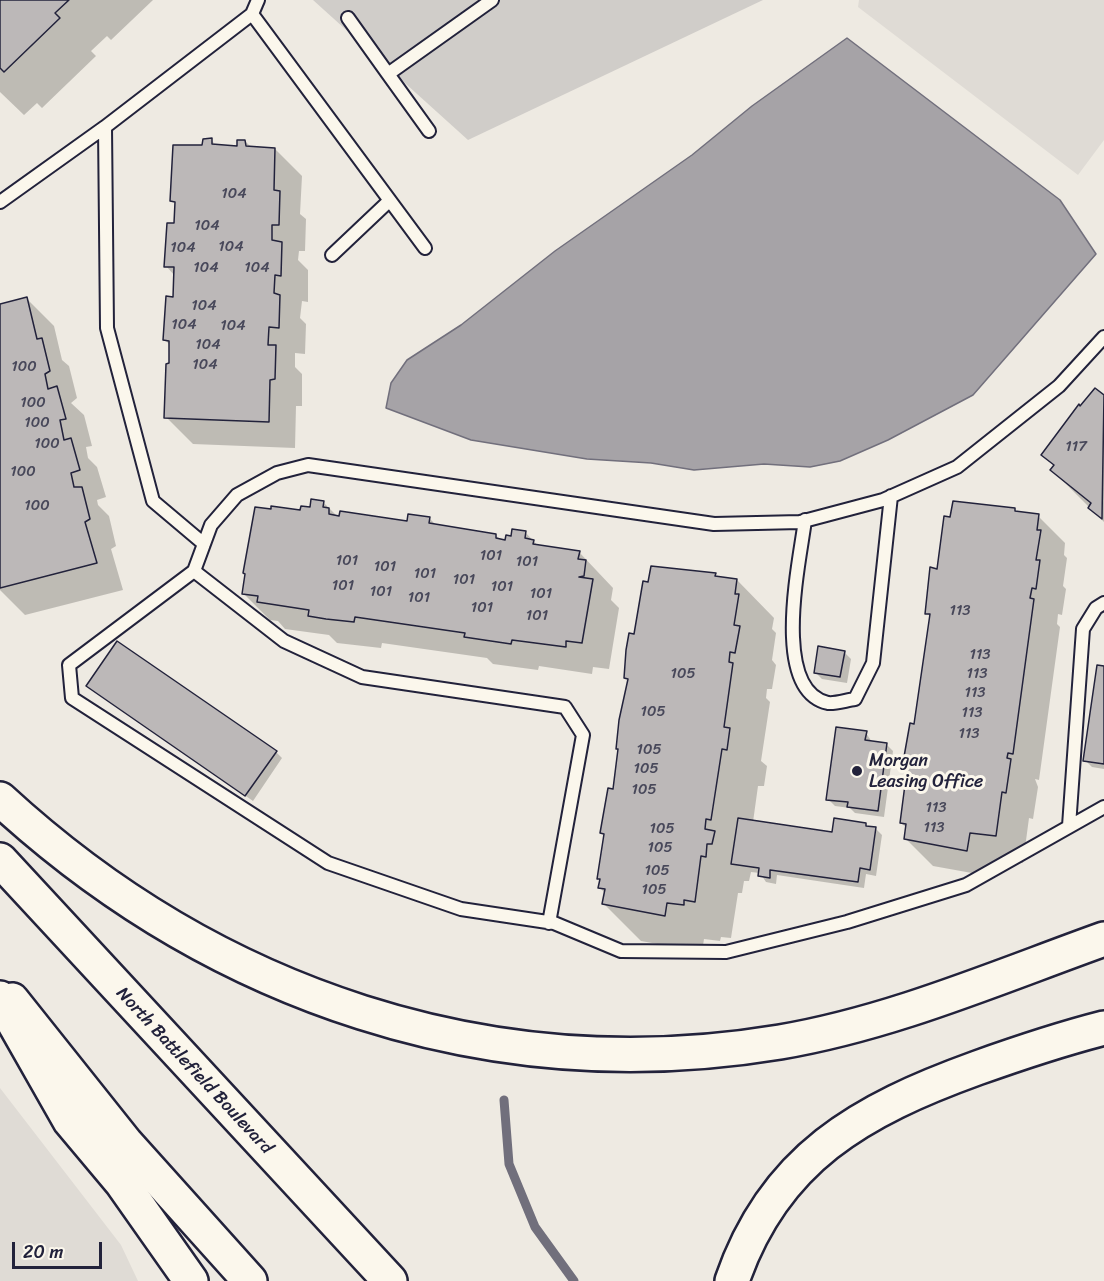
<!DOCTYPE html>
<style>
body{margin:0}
#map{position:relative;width:1104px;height:1281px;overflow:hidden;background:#eeeae2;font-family:Sriracha,sans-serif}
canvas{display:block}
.scale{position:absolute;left:12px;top:1242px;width:90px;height:27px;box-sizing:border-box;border:3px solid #22223b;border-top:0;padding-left:8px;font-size:18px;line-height:21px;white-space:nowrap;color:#22223b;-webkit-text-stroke:4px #fbf7ec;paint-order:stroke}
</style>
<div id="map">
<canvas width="1104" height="1281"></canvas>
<div class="scale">20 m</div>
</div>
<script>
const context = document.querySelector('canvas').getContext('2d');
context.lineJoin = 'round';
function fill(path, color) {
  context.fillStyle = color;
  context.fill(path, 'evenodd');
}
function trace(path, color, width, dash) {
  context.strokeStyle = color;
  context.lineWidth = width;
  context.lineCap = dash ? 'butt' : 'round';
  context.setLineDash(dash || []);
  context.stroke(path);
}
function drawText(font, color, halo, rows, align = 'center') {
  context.font = font + ' Sriracha,sans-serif';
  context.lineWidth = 6;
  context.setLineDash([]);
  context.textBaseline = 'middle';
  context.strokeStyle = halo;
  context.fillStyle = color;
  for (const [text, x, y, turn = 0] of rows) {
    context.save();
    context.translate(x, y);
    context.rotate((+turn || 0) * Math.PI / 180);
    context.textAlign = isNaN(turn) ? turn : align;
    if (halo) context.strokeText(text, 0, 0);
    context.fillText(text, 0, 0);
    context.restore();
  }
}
const built = new Path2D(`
 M859,0H1104V140L1078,175L858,7Z
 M0,1088L121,1245L138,1281H0Z`);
const green = new Path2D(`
 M313,0H763L468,140Z`);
const water = new Path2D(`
 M847,38L1060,200L1096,254L973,395L888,440L840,461L810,467L764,464L694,470L651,463L587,459L471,440L386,408L391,383L407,360L461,325L555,251L692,155L752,106Z`);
const shadow = new Path2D(`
 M0,0H153L111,40L107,36L91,51L96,56L42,108L37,103L24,115L0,92Z
 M211,140L217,146L239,148L245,141L252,148L275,149L302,176L300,214L306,219L305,251H299L298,260L308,270V302L302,301L300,318L306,324L305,354L295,353V367L302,374V406H296L295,448L193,444L166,417L171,364L170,345L164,339L174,298L175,276L166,266L175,224L177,205L172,200L204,146Z
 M27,299L54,326L62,360L69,366L77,398L71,403L84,415L92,446L86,447L88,458L97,467L106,497L97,500L98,505L109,516L116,546L111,549L123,590L25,615L0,590V304Z
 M1095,390L1104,397V522L1052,470L1055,467L1043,455Z
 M312,501L324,503L338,517L408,523L429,518L437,526L495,535L501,540L507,541L525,532L539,547L579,552L613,588L611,600L619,608L609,669L593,667L592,674L539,666L538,670L493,664L487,658L382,643L381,648L337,643L329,635L285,629L278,621L270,620L243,593L302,512L311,509Z
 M1015,510L1018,513L1038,516L1065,543L1064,555L1067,558L1063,586L1066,589L1062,615L1058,614L1057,624L1060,627L1039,780L1035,779L1038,787L1033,819L1029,818L1023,863L996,859L994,877L933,866L906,839L907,828L901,823L908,772L903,767L915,726L931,617L926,613L952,518Z
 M715,574L718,578L737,580L774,618L772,629L776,633L772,660L776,665L772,689H767L766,698L770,702L761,761L767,766L764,786H758L753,822L833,834L875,828L882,835L876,876L866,874L864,888L777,875L776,884L766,882L760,873L751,872L749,881H744L742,893H738L731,938L721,937L720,941L704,939L702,952L641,941L604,904L606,894L600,888L599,879L605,837L602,833L614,791L629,681L626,677L636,635Z
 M844,652L851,659L847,683L822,679L815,672Z
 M1104,667V769L1092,767L1085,760Z
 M88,686L276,752L282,758L253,801Z
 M866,733L872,742L886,744L893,751L884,817L855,813L850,808L835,806L828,799Z`);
const stream = new Path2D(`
 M504,1100L509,1164L535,1227L574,1281`);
const building = new Path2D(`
 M0,0H69L55,13L60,18L4,72L0,68Z
 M212,138V144L237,146V140H245L246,146L275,148L274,190L280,191L279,225H272V240L282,242L281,276L275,275L274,293L280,295L279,328L269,327L268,345H276L275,379L270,380L269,422L164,418L166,364L169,363V341L163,340L166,296L173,297L174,267H164L167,223H174L175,202L170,201L173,145H202L203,139Z
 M27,297L37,339L42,338L50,371L45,374L48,389L57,386L66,419L60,420L64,440L71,438L80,470L71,473L74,487H82L90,519L85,522L97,563L0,588V304Z
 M1095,388L1104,395L1102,519L1088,508L1091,503L1050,470L1054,465L1041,455L1079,404L1080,406Z
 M311,499L324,501L323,507L329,508V514L339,516L340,511L407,521L408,514L430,517L429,523L496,534V538L505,540L506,535L511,536L512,529L526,531L525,538L534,540L533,544L580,551L578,559L586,560L584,576L579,577L593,579L582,643L566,641V647L512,640L511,644L464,637L465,633L355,617L354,622L326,619L308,616L309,610L257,602L258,596L242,594L245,574L243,573L255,507L271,509V506L300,510L301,506L310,507Z
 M953,501L1015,508V511L1039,514L1037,530H1041L1036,560H1040L1036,589L1032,588L1030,598L1034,599L1013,754L1008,753L1007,758L1011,759L1006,793L1002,792L996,836L970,833L967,851L904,839L906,824L900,823L907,769L902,768L910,723L914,724L930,614H925L930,567L937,569L944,516L950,517Z
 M651,566L716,573L715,576L737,579L735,594H739L734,625L740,626L735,653L730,652L729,662L733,663L724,727L730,728L727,750L722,749L711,820L706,819L705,829L715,831L712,844H707L706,857L701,856L695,902L684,900V905L667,903L665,916L602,904L605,889L598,888L600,879H597L604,834L600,833L608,788L613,789L618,749H616L619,720L628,679L624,678L626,650L629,633L634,634L643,581L648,582Z
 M117,641L277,751L245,796L86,686Z
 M818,646L845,651L840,677L814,673Z
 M1097,665L1104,666V764L1083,761Z
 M836,727L867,731L865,740L887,743L878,811L847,807L848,802L826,800Z
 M738,818L832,832L834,818L866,823V826L876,827L870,870L860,868L858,882L770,870V878L758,876L759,868L731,864Z`);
const lane = new Path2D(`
 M252,14L425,248
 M348,18L388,74
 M429,131L388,74L492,0
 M0,202L105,127
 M332,255L388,202
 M1104,337L1059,386L957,467L883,500L800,522L714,524L308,465L277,473L237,495L211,525L194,571L69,665L72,698L328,863L461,909L554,923L621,951L726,952L847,922L966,885L1104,807
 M805,520C800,560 770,690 828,703C835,704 847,700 855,699L873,663L891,496
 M204,544L153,501L107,328L105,127L252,14L258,0
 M194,571L284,641L362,677L565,707L583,735L549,923
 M1069,826L1083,629L1096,608L1104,603`);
const primary = new Path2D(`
 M0,860L390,1281
 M12,1000L126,1143L250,1281`);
const highway = new Path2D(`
 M0,799C214,996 491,1090 780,1042C892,1023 998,977 1104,939
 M0,998L70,1121L122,1183L191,1281
 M732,1281C774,1158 861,1110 977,1068C1019,1053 1061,1039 1104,1028`);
const markers = [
 [857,771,6,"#22223b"]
];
const numberNames = [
 ["104",234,194],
 ["104",207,226],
 ["104",231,247],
 ["104",183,248],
 ["104",206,268],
 ["104",257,268],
 ["104",204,306],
 ["104",184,325],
 ["104",233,326],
 ["104",208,345],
 ["104",205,365],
 ["100",24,367],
 ["100",33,403],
 ["100",37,423],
 ["100",47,444],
 ["117",1076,447],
 ["100",23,472],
 ["100",37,506],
 ["101",491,556],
 ["101",347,561],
 ["101",527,562],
 ["101",385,567],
 ["101",425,574],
 ["101",464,580],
 ["101",343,586],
 ["101",502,587],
 ["101",381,592],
 ["101",541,594],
 ["101",419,598],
 ["101",482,608],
 ["113",960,611],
 ["101",537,616],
 ["113",980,655],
 ["105",683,674],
 ["113",977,674],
 ["113",975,693],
 ["105",653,712],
 ["113",972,713],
 ["113",969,734],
 ["105",649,750],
 ["105",646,769],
 ["105",644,790],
 ["113",936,808],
 ["113",934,828],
 ["105",662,829],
 ["105",660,848],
 ["105",657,871],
 ["105",654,890]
];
const poiNames = [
 ["Morgan",869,761],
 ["Leasing Office",869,782]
];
const streetNames = [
 ["North Battlefield Boulevard",194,1071,47]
];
fill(built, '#dfdbd5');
fill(green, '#d0cdc9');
fill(water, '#a6a3a7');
trace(water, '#716f7c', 1.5);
fill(shadow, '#0003');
trace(stream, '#716f7c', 9);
fill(building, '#bcb8b8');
trace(building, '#22223b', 1.5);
trace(lane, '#22223b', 16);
trace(primary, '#22223b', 38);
trace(highway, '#22223b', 38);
trace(lane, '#fbf7ec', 12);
trace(primary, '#fbf7ec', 33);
trace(highway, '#fbf7ec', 33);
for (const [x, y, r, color] of markers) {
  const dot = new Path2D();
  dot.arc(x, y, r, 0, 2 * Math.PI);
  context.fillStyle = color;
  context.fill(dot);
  trace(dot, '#fbf7ec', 2);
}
drawText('15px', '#48485a', null, numberNames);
drawText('18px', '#22223b', '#fbf7ec', poiNames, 'left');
drawText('18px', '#22223b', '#fbf7ec', streetNames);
</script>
